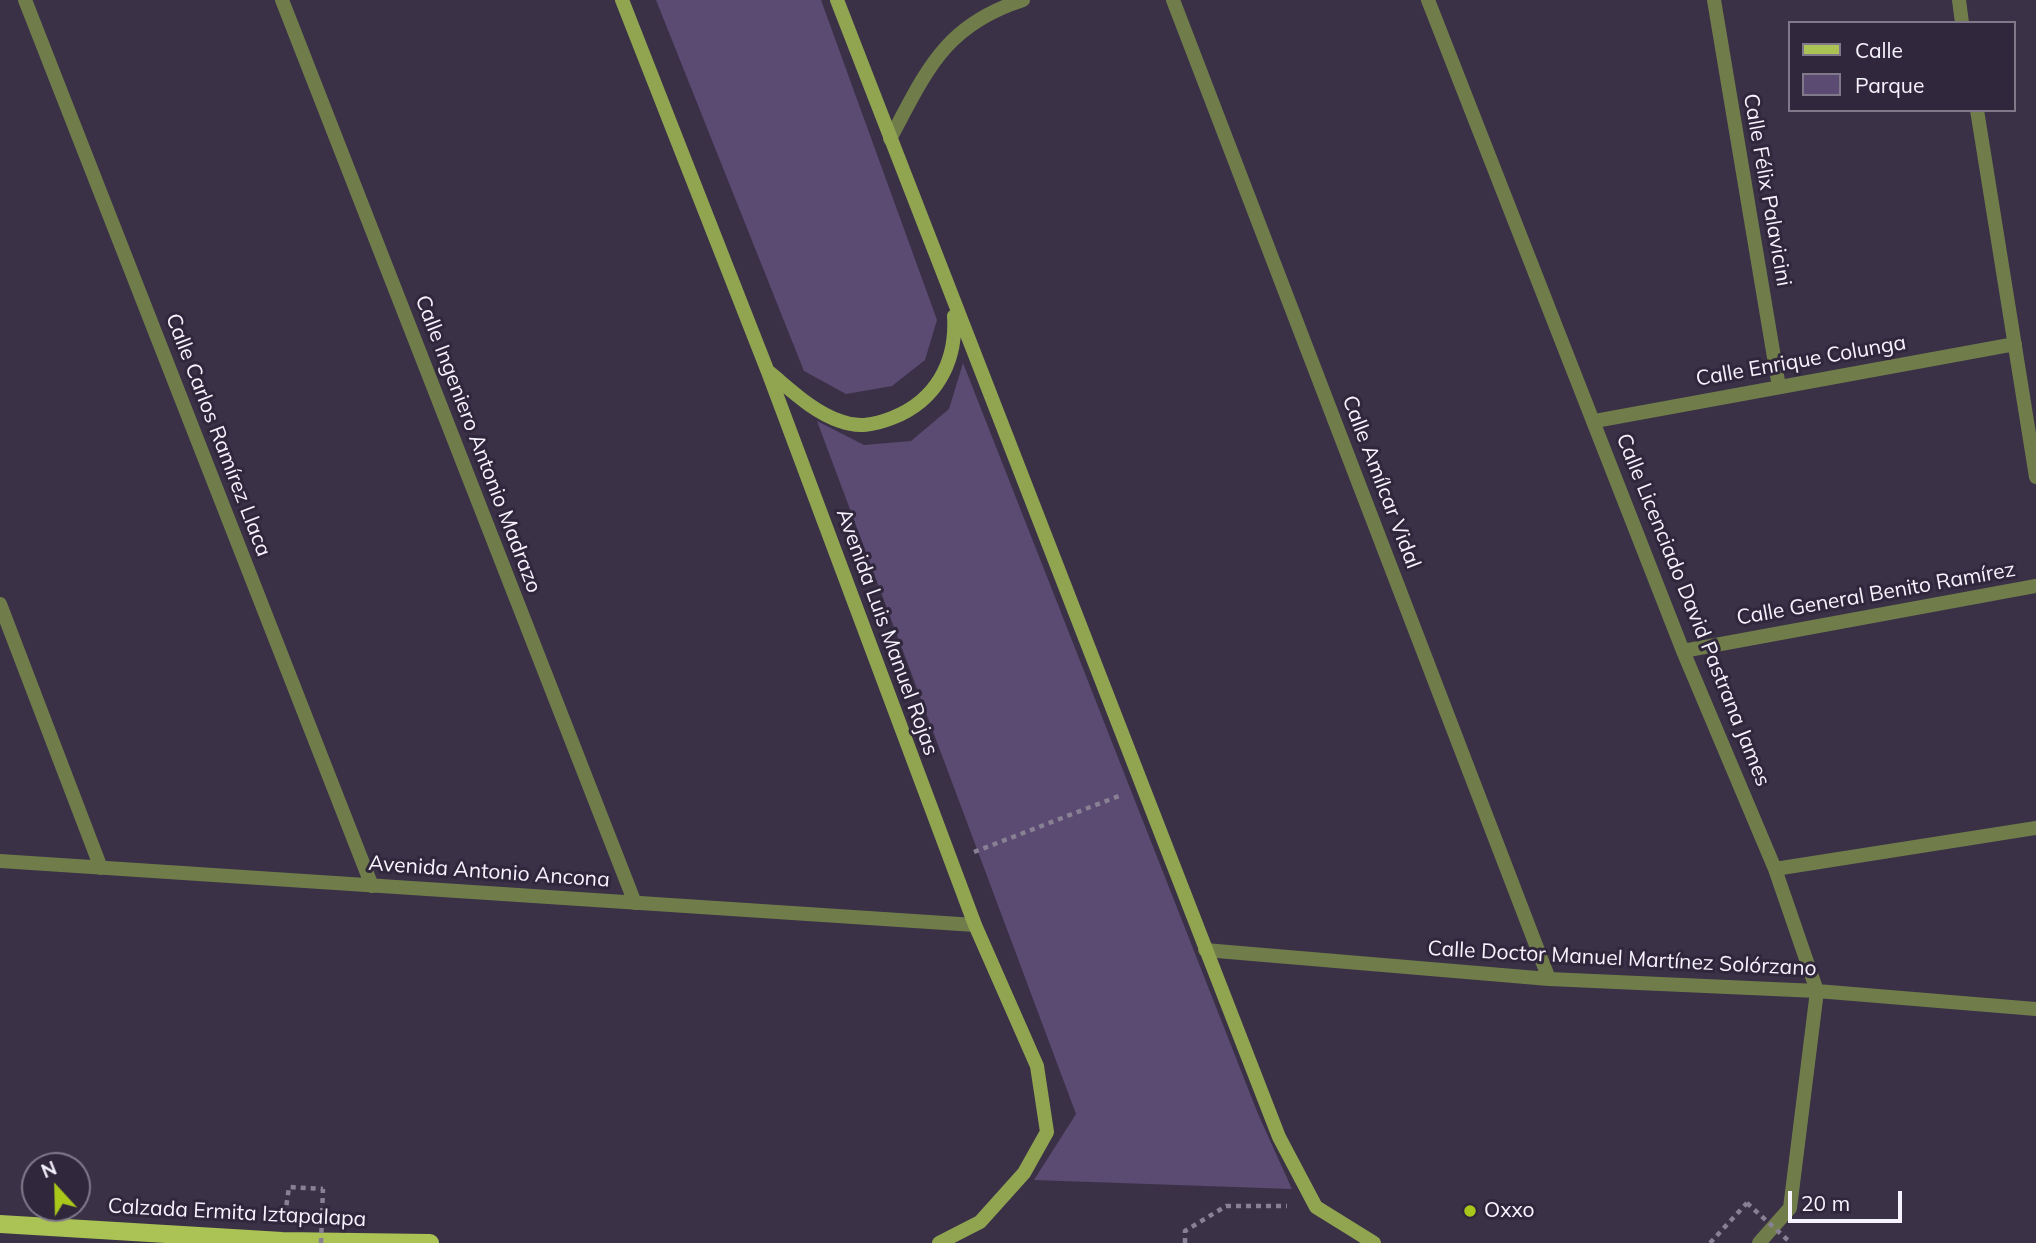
<!DOCTYPE html>
<meta charset="utf-8">
<style>
body{margin:0}
#map{position:relative;width:2036px;height:1243px;overflow:hidden;background:#3a3147;font-family:Mulish,sans-serif}
canvas{display:block}
.legend{position:absolute;left:1788px;top:21px;width:228px;height:91px;box-sizing:border-box;background:#30273c;border:2px solid #80798a;margin:0;padding:9px 12px;list-style:none;font-size:21px;color:#f7f3fe}
.legend li{display:flex;align-items:center;gap:14px;height:35px}
.legend b{width:35px;border:2px solid #80798a}
.north{position:absolute;left:21px;top:1152px;width:70px;height:70px;box-sizing:border-box;background:#30273c;border:2px solid #80798a;border-radius:50%;rotate:338deg;font-size:19px;font-weight:700;line-height:28px;text-align:center;color:#f7f3fe}
.north::after{content:'';display:block;margin:auto;width:24px;height:32px;background:#a9c71b;clip-path:polygon(50% 0,100% 100%,50% 72%,0 100%)}
.scale{position:absolute;left:1788px;top:1191px;width:114px;height:32px;box-sizing:border-box;border:4px solid #f7f3fe;border-top:0;padding-left:9px;font-size:21px;line-height:24px;white-space:nowrap;color:#f7f3fe;-webkit-text-stroke:5px #30273c;paint-order:stroke}
</style>
<div id="map">
<canvas width="2036" height="1243"></canvas>
<ul class="legend">
<li><b style="height:9px;background:#aac354"></b>Calle</li>
<li><b style="height:19px;background:#5b4a72"></b>Parque</li>
</ul>
<div class="north">N</div>
<div class="scale">20 m</div>
</div>
<script>
const context = document.querySelector('canvas').getContext('2d');
context.lineJoin = 'round';
function fill(path, color) {
  context.fillStyle = color;
  context.fill(path, 'evenodd');
}
function trace(path, color, width, dash) {
  context.strokeStyle = color;
  context.lineWidth = width;
  context.lineCap = dash ? 'butt' : 'round';
  context.setLineDash(dash || []);
  context.stroke(path);
}
function drawText(font, color, halo, rows, align = 'center') {
  context.font = font + ' Mulish,sans-serif';
  context.lineWidth = 6;
  context.setLineDash([]);
  context.textBaseline = 'middle';
  context.strokeStyle = halo;
  context.fillStyle = color;
  for (const [text, x, y, turn = 0] of rows) {
    context.save();
    context.translate(x, y);
    context.rotate((+turn || 0) * Math.PI / 180);
    context.textAlign = isNaN(turn) ? turn : align;
    if (halo) context.strokeText(text, 0, 0);
    context.fillText(text, 0, 0);
    context.restore();
  }
}
const green = new Path2D(`
 M656,0H821L937,320L925,360L892,386L846,394L804,371Z
 M963,363L1258,1114L1292,1189L1034,1180L1076,1114L817,421L864,445L911,441L949,409Z`);
const path = new Path2D(`
 M974,852L1119,796
 M285,1215L289,1187L323,1189
 M1185,1243V1231L1226,1206H1287
 M1710,1243L1747,1203`);
const street = new Path2D(`
 M25,0L372,886
 M282,0L635,903
 M1173,0L1549,979
 M1428,0L1683,651L1775,869L1817,991L1790,1208L1759,1243
 M1714,0L1779,387
 M1959,0L1962,23
 M1977,110L2036,477
 M890,139C926,72 944,25 1023,0
 M1595,421L2015,344
 M0,604L101,868
 M1683,651L2036,586
 M0,861L975,925
 M1775,869L2036,828
 M1205,950L1549,979L1817,991L2036,1009`);
const secondary = new Path2D(`
 M622,0L768,372L975,925L1037,1066L1047,1132L1024,1173L980,1222L939,1243
 M837,0L1279,1137L1316,1207L1374,1243
 M769,372C791,390 813,412 840,421C858,428 874,425 892,418C936,401 957,362 954,316`);
const primary = new Path2D(`
 M0,1224L282,1241L430,1243`);
const pathBridge = new Path2D(`
 M1747,1203L1791,1243
 M321,1243L323,1189`);
const markers = [
 [1470,1211,7,"#a9c71b"]
];
const streetNames = [
 ["Calle Félix Palavicini",1767,190,80],
 ["Calle Enrique Colunga",1801,361,-10],
 ["Calle Carlos Ramírez Llaca",218,435,69],
 ["Calle Ingeniero Antonio Madrazo",478,444,69],
 ["Calle Amílcar Vidal",1381,482,69],
 ["Calle General Benito Ramírez",1876,594,-10],
 ["Calle Licenciado David Pastrana James",1693,610,68],
 ["Avenida Luis Manuel Rojas",887,632,70],
 ["Avenida Antonio Ancona",489,872,4],
 ["Calle Doctor Manuel Martínez Solórzano",1622,959,3],
 ["Calzada Ermita Iztapalapa",237,1213,3]
];
const poiNames = [
 ["Oxxo",1484,1211]
];
fill(green, '#5b4a72');
trace(path, '#888193', 4.5, [5, 5]);
trace(street, '#707d4a', 14);
trace(secondary, '#91a551', 14);
trace(primary, '#aac354', 18);
trace(pathBridge, '#888193', 4.5, [5, 5]);
for (const [x, y, r, color] of markers) {
  const dot = new Path2D();
  dot.arc(x, y, r, 0, 2 * Math.PI);
  context.fillStyle = color;
  context.fill(dot);
  trace(dot, '#30273c', 2.5);
}
drawText('21px', '#f7f3fe', '#30273c', streetNames);
drawText('21px', '#f7f3fe', '#30273c', poiNames, 'left');
</script>
